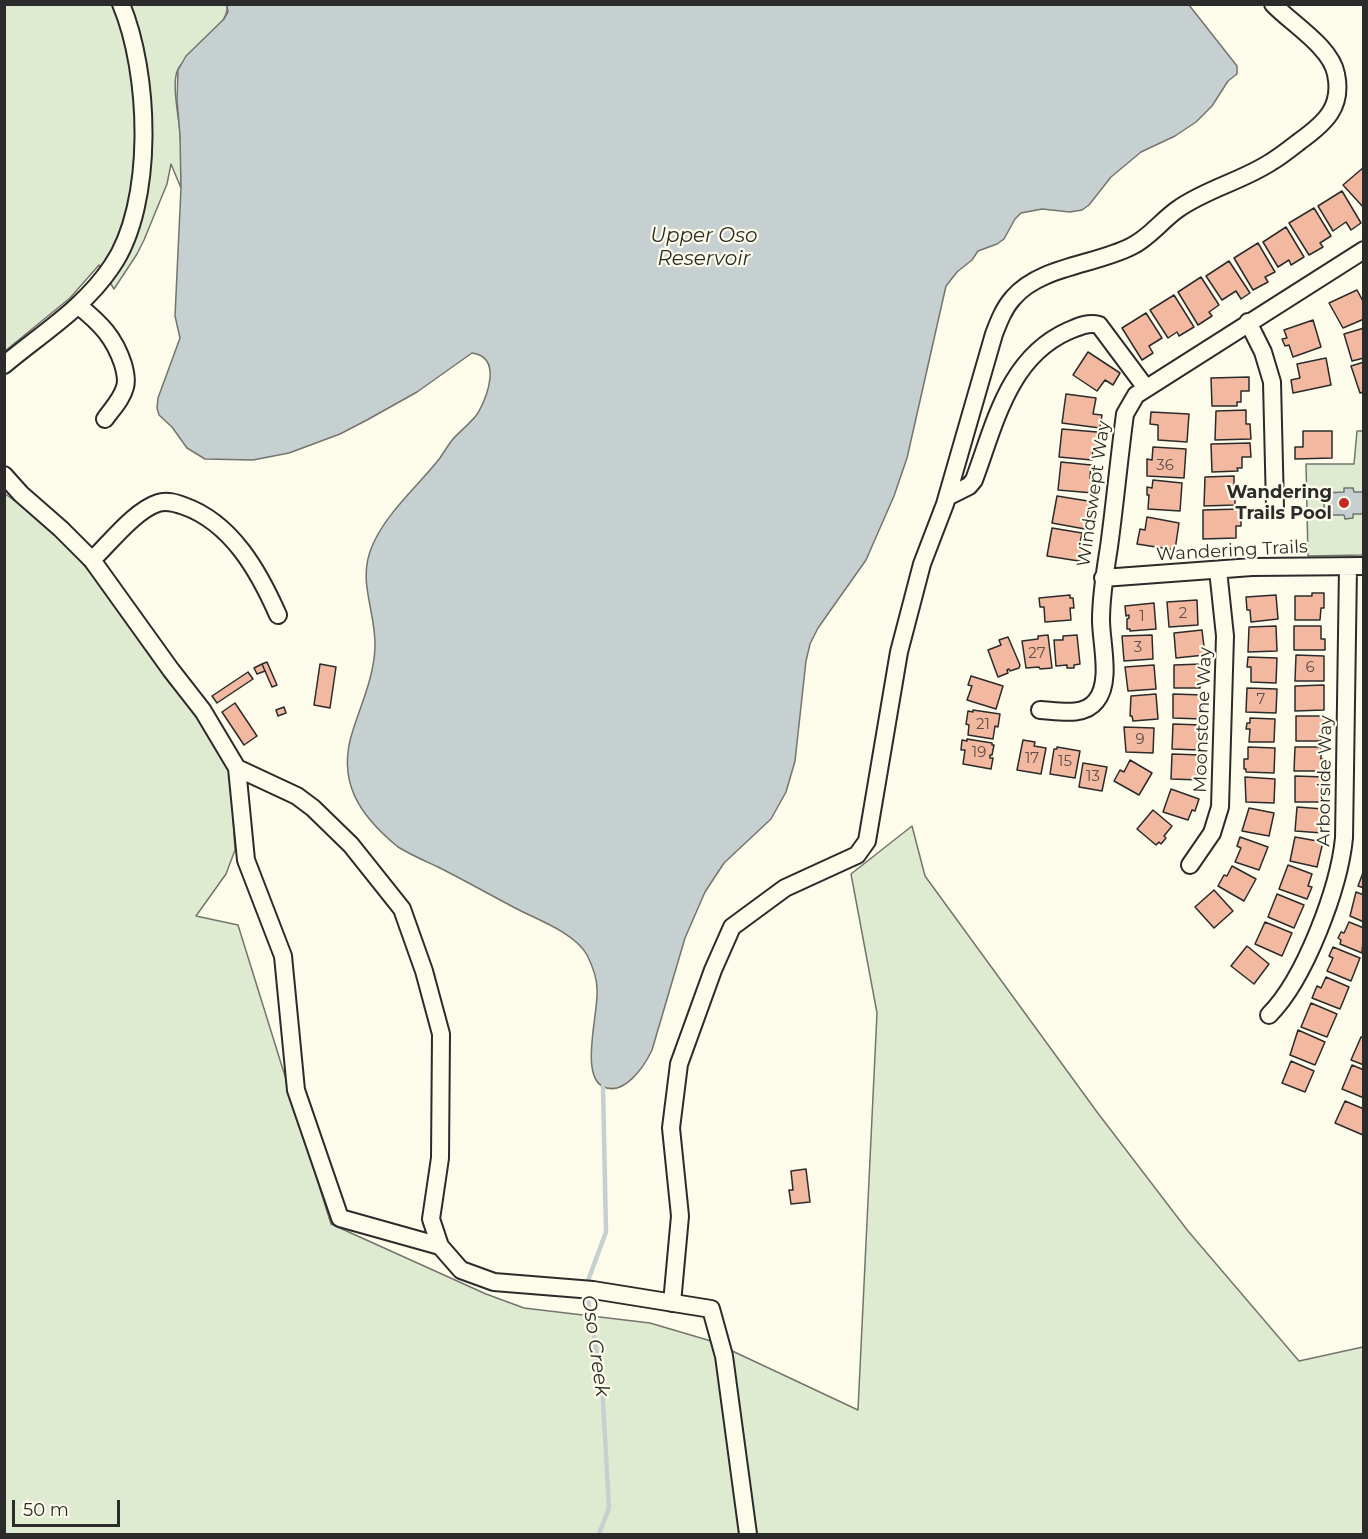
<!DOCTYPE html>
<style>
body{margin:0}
#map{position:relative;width:1368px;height:1539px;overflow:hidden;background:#fdfbea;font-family:Montserrat,sans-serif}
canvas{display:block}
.frame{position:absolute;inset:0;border:6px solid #2b2b2b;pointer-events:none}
.scale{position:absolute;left:12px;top:1500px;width:108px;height:27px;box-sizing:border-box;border:3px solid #2b2b2b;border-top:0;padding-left:8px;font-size:18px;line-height:21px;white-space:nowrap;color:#2b2b2b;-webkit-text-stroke:4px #fdfbea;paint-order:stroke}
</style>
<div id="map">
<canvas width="1368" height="1539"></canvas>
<div class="frame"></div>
<div class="scale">50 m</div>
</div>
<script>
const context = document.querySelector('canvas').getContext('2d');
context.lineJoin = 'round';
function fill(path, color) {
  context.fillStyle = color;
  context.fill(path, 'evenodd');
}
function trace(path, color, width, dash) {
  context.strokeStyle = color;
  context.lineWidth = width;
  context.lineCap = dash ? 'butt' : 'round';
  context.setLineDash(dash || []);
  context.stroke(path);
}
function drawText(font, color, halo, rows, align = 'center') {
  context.font = font + ' Montserrat,sans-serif';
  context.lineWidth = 4.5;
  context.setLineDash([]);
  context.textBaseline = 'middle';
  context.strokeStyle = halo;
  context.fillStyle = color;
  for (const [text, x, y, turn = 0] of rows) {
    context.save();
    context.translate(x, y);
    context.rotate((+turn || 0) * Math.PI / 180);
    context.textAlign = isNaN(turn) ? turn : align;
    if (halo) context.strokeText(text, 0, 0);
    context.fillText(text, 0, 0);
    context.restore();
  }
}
const green = new Path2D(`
 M5,5H227C231,25 188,51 178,69C171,83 179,117 180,133C182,151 181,170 181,188L171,164L167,184L144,240L137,254L114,289L99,265L70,298L5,351Z
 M1357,431H1363V555L1308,556L1306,464H1354Z
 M4,493L37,517L68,546L93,576L170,684L193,709L230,768L235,850L226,874L196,916L238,925L331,1224L486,1294L524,1308L650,1323L711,1341L858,1410L877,1013L851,874L912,826L925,876L1097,1112L1188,1231L1299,1361L1363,1347V1534H5Z`);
const water = new Path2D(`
 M227,5H1189L1237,66V74L1228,81L1212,106L1196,122L1175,136L1141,152L1111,177L1089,205L1082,210L1070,212L1042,209L1021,213L1015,219L1004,239L997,244L978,251L972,260L957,272L946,286L907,458L894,496L866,560L818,628L810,644L806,661L795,761L786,792L771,819L724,863L705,892L685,938L652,1050C645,1065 624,1098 602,1086C580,1073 599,1011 597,989C597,977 592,965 587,955C576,934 539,920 519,910C492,896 466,881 438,867C425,861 411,855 398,847C359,815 336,781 353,730C362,702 374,676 375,647C376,609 356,581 373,544C388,511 418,486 440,458C444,452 448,445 453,439C461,430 471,423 478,413C488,395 502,357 472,353L417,392L367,420L340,434L289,453L253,460L205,459L187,448L172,427L159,415L157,408L158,398L180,338L175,316L181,188L180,135L177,100L178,70L186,56L224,19L228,12Z
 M1344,488H1353L1354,492H1363V514H1353V518L1345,519L1344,515H1324V493L1344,492Z`);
const stream = new Path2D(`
 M586,1286L606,1232L603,1086
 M587,1294L602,1384L609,1508L599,1534`);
const building = new Path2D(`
 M1364,167V208L1343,185Z
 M1342,191L1361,223L1351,230L1346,222L1333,231L1318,206Z
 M1314,208L1331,236L1320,243L1323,247L1309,255L1289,223Z
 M1286,227L1304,257L1291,265L1289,260L1278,267L1263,242Z
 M1258,243L1275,272L1265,277L1268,282L1253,290L1234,258Z
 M1229,261L1250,293L1241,299L1236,291L1222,300L1206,276Z
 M1201,277L1219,305L1209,312L1212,316L1198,325L1178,292Z
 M1357,290L1364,303V319L1343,328L1329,303Z
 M1174,295L1194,327L1179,336L1177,332L1168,338L1150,310Z
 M1146,313L1162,338L1149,346L1153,353L1142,360L1122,328Z
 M1313,320L1321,347L1293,357L1289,345L1285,346L1282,339L1287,338L1284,330Z
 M1364,328V358L1352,361L1344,334Z
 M1088,352L1120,373L1113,385L1105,380L1097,391L1073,375Z
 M1326,358L1331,385L1293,393L1291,380L1300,378L1297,364Z
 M1364,362V392L1360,393L1351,366Z
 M1249,377V391H1241V402H1237V406H1212L1211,378Z
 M1066,394L1096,398L1093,414L1102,415L1100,428L1062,423Z
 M1246,410V424H1250L1251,439L1215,440L1216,411Z
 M1151,412L1189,414L1187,442L1158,440V425L1150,424Z
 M1062,429L1097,432V436H1099L1098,448H1093L1092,460L1059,457Z
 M1303,431H1332V458L1295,459V447H1303Z
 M1250,443L1251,457H1242V468H1237L1238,471L1212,472L1211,444Z
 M1153,447L1186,449L1184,478L1147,476V459L1152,460Z
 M1061,462L1091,465L1090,478H1095L1093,493L1058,490Z
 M1234,476V490H1239V497H1235V505L1204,506L1205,477Z
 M1153,480L1182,483L1180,511L1148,509L1149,495H1147V487L1152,488Z
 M1057,496L1094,502L1091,519L1086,518L1085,529L1052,523Z
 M1241,509V526H1236V538L1203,539V510Z
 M1147,517L1179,523L1175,550L1137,544L1140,529L1145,530Z
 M1052,528L1082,533L1079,548L1088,550L1085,562L1047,556Z
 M1312,593H1324V608H1321L1320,620H1295V596H1312Z
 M1070,595V598H1073L1074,608H1070L1071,620L1045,622L1044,607H1040L1039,598Z
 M1276,595L1278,619L1251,622L1250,610H1247L1246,597Z
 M1197,600L1198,625L1169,627L1167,602Z
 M1154,603L1156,629L1130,631V629H1127V619L1129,618V615L1126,616L1125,606Z
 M1276,626L1277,651L1248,652L1249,627Z
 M1294,626H1321V639H1325V650H1294Z
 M1202,630L1205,655L1176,658L1174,633Z
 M1048,635L1052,668L1040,669L1039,667L1026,668L1022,641L1038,639V636Z
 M1077,635L1080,664L1074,665V668H1067V665L1056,666L1054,640H1063V636Z
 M1152,635L1153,659L1124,661L1122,636Z
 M1008,637L1020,665L1019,668L1010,671L1009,669L1007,670L1008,673L998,677L988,650L1001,645L999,640Z
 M1296,655L1324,656V681H1295Z
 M1248,657L1277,658L1276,683L1251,682V667H1247Z
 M267,662L277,685L272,687L262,664Z
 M262,664L265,671L257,674L254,668Z
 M320,664L336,667L330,708L314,705Z
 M1202,664V685H1200V688H1174V665Z
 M1154,665L1156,689L1128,691L1125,667Z
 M248,672L253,679L217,703L212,696Z
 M971,676L1003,686L996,709L967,700L972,686L968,685Z
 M1324,685V710L1295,711V686Z
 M1247,688L1277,689L1276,713L1246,712Z
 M1156,694L1158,719L1133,721L1132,716H1130L1131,696Z
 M1173,694L1203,695L1202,719L1173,718Z
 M235,703L257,736L244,745L222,712Z
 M284,707L286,713L278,716L276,710Z
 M973,710L1000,714L998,727L995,726L993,739L968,735L969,725L966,724L968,711L973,712Z
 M1296,716H1325V726H1321V741H1296Z
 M1250,718L1275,719L1274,742H1249L1250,729H1246L1247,723H1250Z
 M1173,724L1202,725L1199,750L1172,749Z
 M1124,727L1154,728L1153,753L1126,752Z
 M967,739L992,743V745H994L992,755H990V758H993L991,769L963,764L965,750H961L962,740L967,741Z
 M1023,740L1035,742L1034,746L1046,748L1041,774L1017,770Z
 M1057,747L1080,751L1075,778L1050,774L1054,749H1057Z
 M1248,747L1275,748L1274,773L1246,772V769H1244V759H1248Z
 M1295,747H1321V759H1325L1324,771H1294Z
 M1172,754L1201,755L1200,780L1171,779Z
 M1130,760L1152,773L1139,795L1114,781L1120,770L1124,772Z
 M1083,763L1107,767L1102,791L1079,787Z
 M1295,776L1325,777V787H1321V802H1295Z
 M1245,777L1275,779L1274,803L1246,802Z
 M1171,789L1199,799L1195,811L1192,810L1188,820L1163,812Z
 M1297,807L1323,809V833L1295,831Z
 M1249,808L1274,813L1269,836L1242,831Z
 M1153,810L1172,826L1164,836L1166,838L1161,844L1159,842L1156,845L1137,829Z
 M1240,837L1268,847L1259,870L1235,862L1241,848L1237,846Z
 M1295,837L1323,842L1317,867L1290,861Z
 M1288,865L1312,874L1308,886L1312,887L1307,899L1279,889Z
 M1232,866L1256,879L1244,901L1218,886L1224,875L1227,876Z
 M1364,870V888L1358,886Z
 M1214,890L1233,911L1214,928L1195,907Z
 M1356,892L1364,895V922L1350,916Z
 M1277,894L1304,905L1294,928L1268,917Z
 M1265,922L1292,933L1282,956L1255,944Z
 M1349,922L1364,928L1362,953L1340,944L1341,940L1338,938L1341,932L1344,933Z
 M1247,946L1269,964L1254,984L1231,966Z
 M1333,947L1360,958L1351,981L1327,971L1333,958L1329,956Z
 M1326,977L1349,987L1340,1009L1312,998L1317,986L1321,988Z
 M1311,1003L1337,1014L1327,1037L1301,1027Z
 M1298,1030L1325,1042L1315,1065L1290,1055Z
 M1361,1037L1364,1038V1065L1351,1060Z
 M1291,1061L1314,1071L1305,1092L1282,1083Z
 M1352,1065L1364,1070V1098L1342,1089Z
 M1345,1101L1364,1109L1363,1135L1335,1123Z
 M806,1169L810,1202L791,1204L789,1190H793L791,1171Z`);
const minor = new Path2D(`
 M79,306C101,324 114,337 123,364C125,371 127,381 125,387C122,399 112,409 105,419
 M1248,322L1263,352L1272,382L1275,507
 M4,365C42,333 84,308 112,266C155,203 150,73 121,4
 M4,475L21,494L61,529L92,560L171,670L203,711L237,768L297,796L313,808L351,845L402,909L424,971L441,1034L440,1158L431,1219L440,1246L461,1270L494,1282L593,1290L711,1309L724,1356L748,1534
 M947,497L969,486L974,480C995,424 1008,358 1068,331C1078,327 1087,322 1099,325L1146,388
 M92,560C110,543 134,511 158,503C167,500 176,503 184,506C232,523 259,572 278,615
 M1103,578L1252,567L1364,566
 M1040,710C1058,711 1084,717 1096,701C1112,682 1101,643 1101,620C1101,595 1105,572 1109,547C1115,503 1119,459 1125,414L1136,395L1364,250
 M237,768L246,860L283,956L296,1090L340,1218L440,1246
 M1190,865L1212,833L1220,807L1225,636L1218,570
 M1269,1015C1305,979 1339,888 1344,838L1348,567
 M672,1303L680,1216L671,1128L679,1064L713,970L732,927L785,888L857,855L867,841L899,652L922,564L945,504L994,334C999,321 1004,308 1013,298C1040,266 1096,265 1132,246C1149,238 1162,220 1178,209C1206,189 1242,181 1271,162C1281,156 1291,148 1300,141C1325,123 1343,107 1336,74C1331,47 1292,24 1273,4`);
const markers = [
 [1344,503,6,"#c62828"]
];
const numberNames = [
 ["36",1165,466],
 ["2",1183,614],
 ["1",1142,617],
 ["3",1138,648],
 ["27",1037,654],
 ["6",1310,668],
 ["7",1261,700],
 ["21",983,725],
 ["9",1140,740],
 ["19",979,753],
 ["17",1032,759],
 ["15",1065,762],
 ["13",1093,777]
];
const poiNames = [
 ["Wandering",1332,493],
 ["Trails Pool",1332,514]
];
const streetNames = [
 ["Windswept Way",1094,494,-82],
 ["Wandering Trails",1232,551,-3],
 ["Moonstone Way",1203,720,-88],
 ["Arborside Way",1325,781,-89]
];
const waterNames = [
 ["Upper Oso",704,236],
 ["Reservoir",704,259],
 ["Oso Creek",595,1346,82]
];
fill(green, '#deebd1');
trace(green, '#74746e', 1.5);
fill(water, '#c7d0d0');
trace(water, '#74746e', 1.5);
trace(stream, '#c7d0d0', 4.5);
fill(building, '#f2b8a0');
trace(building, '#2b2b2b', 1.5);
trace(minor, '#2b2b2b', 20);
trace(minor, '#fdfbea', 16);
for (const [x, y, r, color] of markers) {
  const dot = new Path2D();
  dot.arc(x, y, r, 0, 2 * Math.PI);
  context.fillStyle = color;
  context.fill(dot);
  trace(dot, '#fdfbea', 2);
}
drawText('15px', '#5d4e48', null, numberNames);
drawText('bold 18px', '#2b2b2b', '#fdfbea', poiNames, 'right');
drawText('18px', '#2b2b2b', '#fdfbea', streetNames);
drawText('italic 20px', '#2b2b2b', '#fdfbea', waterNames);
</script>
